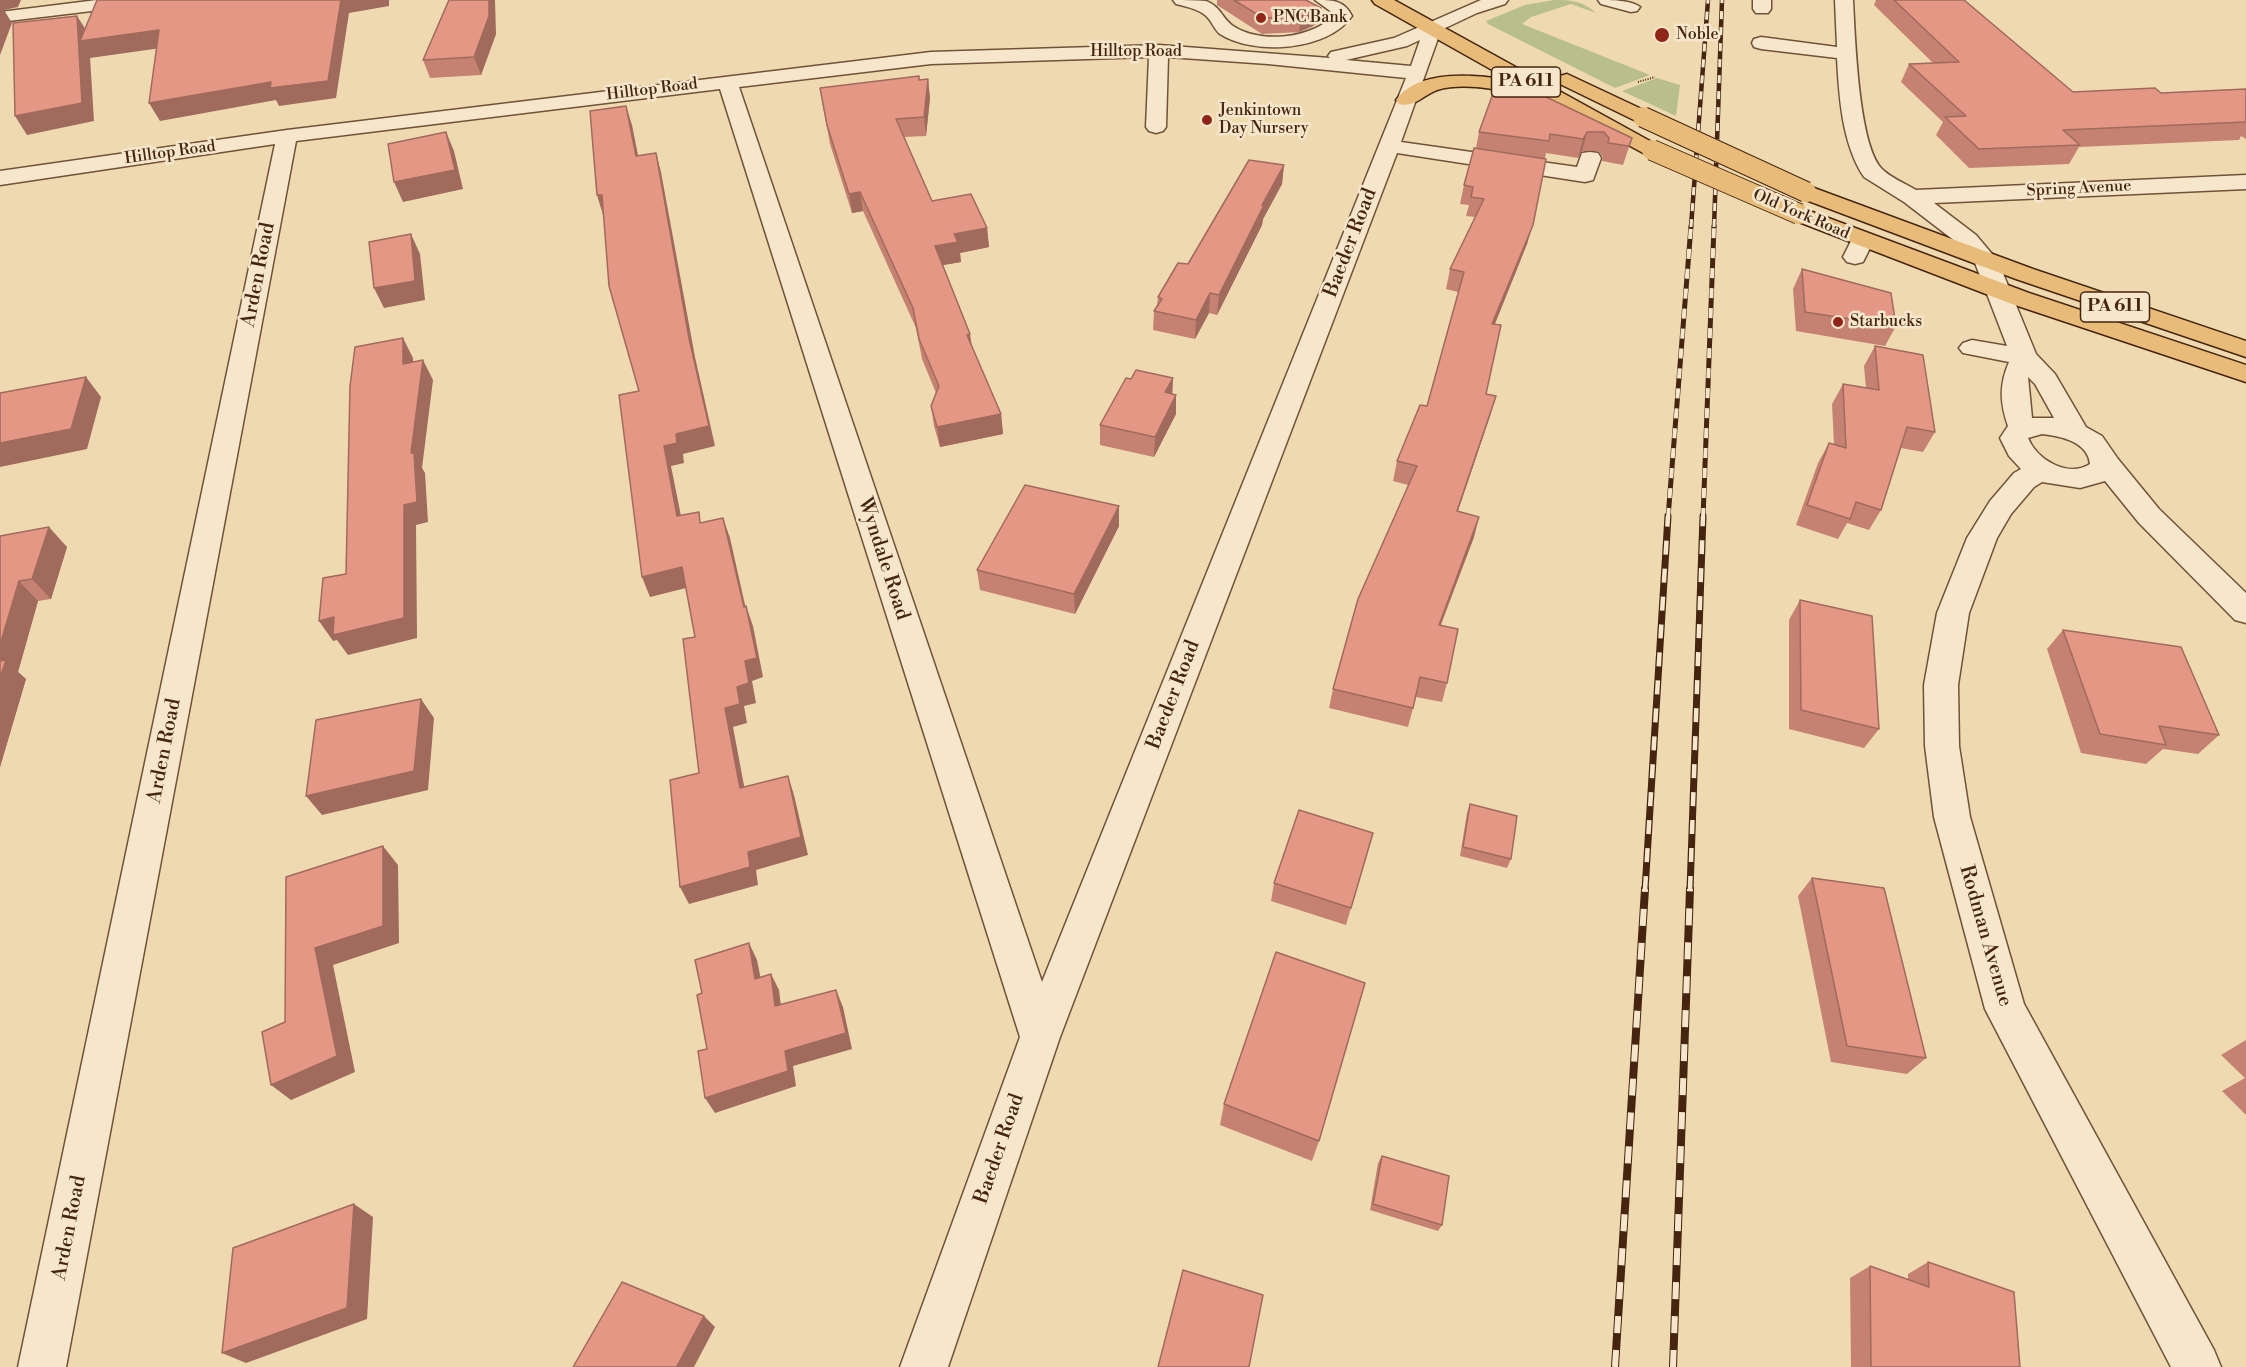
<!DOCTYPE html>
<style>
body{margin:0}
canvas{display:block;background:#efd9b0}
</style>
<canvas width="2246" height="1367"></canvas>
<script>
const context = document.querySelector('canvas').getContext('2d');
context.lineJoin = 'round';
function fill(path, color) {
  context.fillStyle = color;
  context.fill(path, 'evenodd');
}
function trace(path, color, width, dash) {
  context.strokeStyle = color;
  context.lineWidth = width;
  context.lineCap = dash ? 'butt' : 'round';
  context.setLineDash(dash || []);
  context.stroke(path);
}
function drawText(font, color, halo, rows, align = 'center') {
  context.font = font + ' "Libre Bodoni",serif';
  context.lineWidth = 5;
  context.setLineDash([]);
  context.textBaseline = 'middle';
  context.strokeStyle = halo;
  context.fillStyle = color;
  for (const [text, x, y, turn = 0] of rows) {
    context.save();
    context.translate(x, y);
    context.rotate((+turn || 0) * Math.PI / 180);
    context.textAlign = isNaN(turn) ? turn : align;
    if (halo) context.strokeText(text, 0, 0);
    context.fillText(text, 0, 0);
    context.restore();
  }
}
const green = new Path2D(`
 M1554,0C1571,0 1583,1 1596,13L1571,4L1531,17L1522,24L1650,75L1615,88L1488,24L1486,21L1525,5Z
 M1657,78L1680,85L1676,116L1622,91Z`);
const minorTunnel = new Path2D(`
 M1294,33L1321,25`);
const path = new Path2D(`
 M1638,82L1655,77`);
const minor = new Path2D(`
 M97,0H151L148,4L142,5L0,22V12Z
 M1173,0C1183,0 1196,0 1206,1C1220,6 1222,18 1233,26C1260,44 1312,39 1334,15L1333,13L1315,0C1332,0 1344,0 1352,16C1328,51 1254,56 1220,34C1215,30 1213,24 1209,19C1201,9 1187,7 1176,4Z
 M1481,0H1508L1505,4L1477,13L1441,30L1401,142L1577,167L1582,153L1590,152L1598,153L1601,158L1593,180L1585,182L1397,153L1060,1037L948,1367H900L1020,1037L720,89L296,141L66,1367H18L275,144L0,185V171L287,130L931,52L1159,45L1330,58L1328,56L1331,52L1394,38ZM1420,40L1411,66L1346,60L1407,46ZM1149,57L1146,127L1149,131L1156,133L1163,131L1166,127L1168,57L1268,64L1406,78L1042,982L739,87L931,64Z
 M1598,0C1611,0 1631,0 1640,7L1637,11L1631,12L1601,4Z
 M1753,0H1771V9L1768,13H1756L1753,9Z
 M1835,0H1853C1855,35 1858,142 1881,168C1889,177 1906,184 1916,190L2246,175V189L1934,203L1976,235L1998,261L2036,354L2055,374L2086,427L2102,436L2118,459L2159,509L2246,593V623L2235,620L2139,523L2105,481L2080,488L2042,482L2034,487L2011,514L1997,538L1969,613L1958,685L1959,746L1970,817L2024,1004L2214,1350L2221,1367H2171L1985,1009L1934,817L1925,746L1924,685L1937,613L1967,538L1990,501L2014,473L2021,469L2009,456L2000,438L2008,426C2000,403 1999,385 2009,362L1963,353L1959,348L1963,343L1972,340L2007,346L1975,263L1960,245L1904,202L1864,177C1842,144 1839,96 1837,58L1761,49L1754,47L1752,43L1754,39L1761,37L1837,47ZM2028,377L2035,384L2054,418H2032ZM2042,434C2061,436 2088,442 2090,464C2068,478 2037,460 2028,438Z
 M1862,233L1870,235L1874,240L1863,262L1855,264L1847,262L1843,257L1854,235Z`);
const highway = new Path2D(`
 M1372,0H1394L1659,146L1663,150L1659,154L1652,156L1645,154L1533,93L1526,95C1498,90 1465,82 1437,90C1423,95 1415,108 1399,104L1396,100C1418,68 1478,75 1510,80L1375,4Z
 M1567,74L1650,113L1653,117L1650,121H1636L1560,84L1557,80L1560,76Z
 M1806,185L2033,269L2246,341V357L2016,279L1798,197L1795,192L1798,187Z
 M1799,207L2029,293L2246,365V382L2012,304L1791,219L1788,214L1791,209Z`);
const railFar3 = new Path2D(`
 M1691,227L1708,0
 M1714,227L1722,0`);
const railFar2 = new Path2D(`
 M1668,518L1691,226
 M1703,518L1714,226`);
const railFar1 = new Path2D(`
 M1645,890L1668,516
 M1690,890L1703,516`);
const rail = new Path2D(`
 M1615,1367L1645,889
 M1673,1367L1690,889`);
const highwayBridge = new Path2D(`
 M1643,117L1806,192
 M1652,150L1799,214`);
const wall = new Path2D(`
 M1217,0H1306L1319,23L1299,32L1262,34L1217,5Z
 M1876,0H1964L2073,92L2161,93L2246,89V139L2241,136L2239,140L2079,147L2069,164L1969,168L1936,135L1943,122L1901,82L1909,64L1933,63L1874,5Z
 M496,34L481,75L430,78L423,60Z
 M928,79L930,98L926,136L904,137L932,201L987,228L989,247L960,253L961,262L943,265L972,346L1001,414L1003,434L940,447L934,426L931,406L936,393L922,359L916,328L863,211L852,213L830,144L820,88Z
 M1495,88L1632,138L1623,165L1602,161L1603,157L1598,151H1582L1578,158L1546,153L1527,244L1495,324L1486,394L1496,396L1490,416L1458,511L1474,537L1441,625L1447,683L1442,702L1416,697L1408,727L1329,708L1333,689L1408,485L1393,481L1397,461L1427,406L1458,292L1446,289L1450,269L1475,217L1466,216L1469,205L1460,204L1464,185L1476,148L1479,132Z
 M1284,165L1282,184L1263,219L1262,225L1217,315L1209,313L1195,339L1153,330L1154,311L1157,305L1158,297L1188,264Z
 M1802,269L1896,326L1885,346L1796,331L1793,289Z
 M1875,346L1935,432L1923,452L1901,448L1881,510L1869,530L1847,523L1838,539L1796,525L1818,463L1829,443L1834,444L1832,404L1843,384L1866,388L1864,366Z
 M1173,378L1172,394L1176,414L1154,457L1100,445V425L1131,379Z
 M1119,506V526L1075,614L980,590L977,570Z
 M0,536L67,547L51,599L38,601L18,672L26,679L0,767Z
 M1800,600L1879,729L1864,748L1789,729V620Z
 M2063,630L2219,735L2198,754L2163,749L2146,764L2081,753L2047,649Z
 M1470,804L1511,859L1507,868L1460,856L1467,813Z
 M1373,833L1346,925L1271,901L1274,883Z
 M1812,878L1926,1058L1907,1074L1831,1062L1798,896Z
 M2246,1040V1115L2222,1091L2245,1078L2221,1055Z
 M1224,1104L1319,1141L1312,1161L1220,1125Z
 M1382,1156L1442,1225L1438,1231L1370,1210L1378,1163Z
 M1928,1262L2020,1367H1851L1850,1278L1870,1266L1908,1279V1274Z`);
const shadedWall = new Path2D(`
 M0,0H21L18,7L4,10L12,23L0,55Z
 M341,0H389V6L349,13L336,98L279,106L276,100L160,121L149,103Z
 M489,0H495L496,34L481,75L474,57Z
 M1321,8L1319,23L1299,32L1301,16Z
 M77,16L88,33L159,30L168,47L90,58V57L94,121L27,135L15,116Z
 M928,79L930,98L926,136L924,117Z
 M626,106L632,125L642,175L636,156Z
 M446,132L454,151L463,189L403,202L394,182Z
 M1587,132L1582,151L1578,158L1583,139Z
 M656,153L661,172L695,357L715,446L683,454L684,463L671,466L685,536L677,516L664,446L676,434L689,338Z
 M1284,165L1282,184L1263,219L1262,225L1217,315L1219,295L1262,205Z
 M860,192L863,211L852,213L849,194Z
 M597,195H602L603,215Z
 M1533,225L1527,244L1487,343L1492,324Z
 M987,228L989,247L960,253L961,262L938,266L935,246L954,234Z
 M411,234L420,254L425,300L384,308L374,288Z
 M1210,293L1209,313L1195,339L1196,320Z
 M970,334L973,354L967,335Z
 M403,338L413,358L414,384L403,364Z
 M423,360L433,380L422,468L425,473L428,522L416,525L417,638L348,655L337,640L333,641L319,621L404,505Z
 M86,377L101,397L87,449L0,467V443Z
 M1173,378L1172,398L1165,392Z
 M1176,395V414L1154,457L1155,437Z
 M1496,396L1490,416L1451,531L1457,511Z
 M1001,414L1003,434L940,447L937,427Z
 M1119,506V526L1075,614L1074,594Z
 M1479,517L1474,537L1433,644L1439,625Z
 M723,518L730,538L750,627L744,607Z
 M49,527L67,547L51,599L32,579Z
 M682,567L690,587L650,597L642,577Z
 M19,581L38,601L18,672L26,679L0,767V645Z
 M746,606L753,626L763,677L752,681L756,703L744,706L747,723L733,727L748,807L740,788L725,708L737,687L745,661Z
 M421,699L434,718L428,790L322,815L306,796Z
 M788,776L794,795L808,855L756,870L758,885L689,904L680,887L748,852Z
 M383,846L398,865L399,943L333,965L355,1072L291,1100L271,1085L315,948Z
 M749,943L757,960L764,995L755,979Z
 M771,974L779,990L783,1022L775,1006Z
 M836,990L843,1007L852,1049L793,1066L796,1086L715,1113L705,1098L785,1051Z
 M354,1204L373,1217L367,1319L246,1363L222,1353Z
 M704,1316L715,1327L694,1367H679L677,1366Z`);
const building = new Path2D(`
 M97,0H341L328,81L270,88L271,82L149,103L159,30L80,41Z
 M449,0H489V16L474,57L423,60Z
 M1234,0H1306L1321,8L1301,16L1263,18Z
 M1894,0H1964L2073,92L2155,88L2161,93L2246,89V122L2063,130L2080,145L1979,149L1945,117L1966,116L1909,64L1959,62Z
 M77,16L82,103L15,116L13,23Z
 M919,76V80L928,79L924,117L896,119L932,201L971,194L987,228L954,234L958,242L935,246L970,334L967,335L1001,414L937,427L931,406L939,386L919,339L913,308L860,192L849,194L827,125L820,88Z
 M1495,88L1542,95L1632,138L1629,146L1608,143L1609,138L1604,132H1587L1583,139L1550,134L1549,141L1479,132Z
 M626,106L636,156L656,153L689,338L709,426L676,434L677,443L664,446L677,516L699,512L700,523L723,518L744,607L746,606L757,658L745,661L749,683L737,687L740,704L725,708L740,788L788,776L801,837L748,852L750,867L680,887L670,780L699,773L683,639L695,637L682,567L642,577L619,395L639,391L609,286L602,195H597L590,111Z
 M446,132L455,170L394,182L388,144Z
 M1474,148L1546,159L1533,225L1492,324L1501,325L1486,394L1496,396L1457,511L1479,517L1439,625L1458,629L1447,683L1420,677L1413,708L1333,689L1358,599L1417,466L1397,461L1420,405L1427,406L1464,272L1450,269L1484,199L1471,197L1473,187L1464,185Z
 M1249,160L1284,165L1262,205H1264L1219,295L1210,293L1196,320L1154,311L1162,299L1158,297L1178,263L1188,264Z
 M411,234L415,281L374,288L369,242Z
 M1802,269L1891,293L1896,326L1805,312Z
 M403,338V364L423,360L411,453H414L417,502L404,505V618L333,635L334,617L319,621L323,578L346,574L350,386L355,347Z
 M1875,346L1923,355L1935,432L1907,427L1881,510L1856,502L1850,519L1807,505L1829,443L1846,448L1843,384L1879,390Z
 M1136,370L1173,378L1165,392L1176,395L1155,437L1100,425L1126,378L1131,379Z
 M86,377L71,429L0,443V393Z
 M1025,485L1119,506L1074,594L977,570Z
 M49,527L32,579L19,581L0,645V536Z
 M1800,600L1872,616L1879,729L1801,710Z
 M2063,630L2181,647L2219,735L2159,726L2166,745L2100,734Z
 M6,660L0,678V661Z
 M421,699L414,771L306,796L316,720Z
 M1470,804L1517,816L1511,859L1463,847Z
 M1299,810L1373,833L1351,908L1274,883Z
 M383,846V926L315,948L337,1056L271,1085L262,1032L285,1022L286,877Z
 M1812,878L1884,888L1926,1058L1847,1046Z
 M749,943L755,979L771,974L775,1006L836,990L846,1033L785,1051L788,1071L705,1098L698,1051L707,1049L697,995L702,993L695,960Z
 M1276,952L1365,983L1319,1141L1224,1104Z
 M1382,1156L1449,1176L1442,1225L1373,1204Z
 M354,1204L347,1308L222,1353L233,1248Z
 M1928,1262L2014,1292L2020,1367H1871L1870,1266L1929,1287Z
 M1183,1270L1263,1295L1249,1367H1158Z
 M622,1282L704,1316L677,1366L680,1367H573Z`);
const markers = [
 [1261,18,6,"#8f2418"],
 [1662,35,8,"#8f2418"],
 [1207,120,6,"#8f2418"],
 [1838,322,6,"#8f2418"]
];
const farPoinames = [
 ["PNC Bank",1273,18],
 ["Noble",1676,35],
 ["Jenkintown",1219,111],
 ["Day Nursery",1219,129],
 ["Starbucks",1850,322]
];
const farStreetnames = [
 ["Hilltop Road",1136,52],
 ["Hilltop Road",652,90,-7],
 ["Hilltop Road",170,153,-8],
 ["Spring Avenue",2079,189,-3],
 ["Old York Road",1801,215,23]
];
const shields = [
 [1526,82,69],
 [2115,307,69]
];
const shieldNames = [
 ["PA 611",1526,82],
 ["PA 611",2115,307]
];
const streetNames = [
 ["Baeder Road",1351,243,-69],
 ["Arden Road",259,275,-79],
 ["Wyndale Road",883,559,72],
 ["Baeder Road",1174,695,-69],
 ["Arden Road",165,751,-79],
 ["Rodman Avenue",1985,936,74],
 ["Baeder Road",1000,1149,-71],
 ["Arden Road",70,1228,-79]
];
fill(green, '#b8bf8c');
trace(minorTunnel, '#cdb590', 20, [20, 10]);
trace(minor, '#705237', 3);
trace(highway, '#45250f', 3);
trace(path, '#45250f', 2, [1, 1.5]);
fill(minor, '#f5e6cc');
fill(highway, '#e8bc78');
trace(railFar3, '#45250f', 4.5);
trace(railFar2, '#45250f', 5);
trace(railFar1, '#45250f', 7);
trace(rail, '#45250f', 8);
trace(railFar3, '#f5e6cc', 3, [8]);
trace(railFar2, '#f5e6cc', 4, [10]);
trace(railFar1, '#f5e6cc', 4.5, [14]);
trace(rail, '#f5e6cc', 6, [17]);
trace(highwayBridge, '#45250f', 22, []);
trace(highwayBridge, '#e8bc78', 20);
fill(wall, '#c58272');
fill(shadedWall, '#a06a5d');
fill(building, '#e59785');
trace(building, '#a06a5d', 1.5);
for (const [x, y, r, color] of markers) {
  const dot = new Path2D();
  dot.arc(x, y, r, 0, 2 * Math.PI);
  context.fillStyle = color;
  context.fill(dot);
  trace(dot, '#f5e6cc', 2);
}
drawText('16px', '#45250f', '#f5e6cc', farPoinames, 'left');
drawText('16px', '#45250f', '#f5e6cc', farStreetnames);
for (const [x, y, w] of shields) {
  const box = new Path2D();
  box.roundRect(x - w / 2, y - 15, w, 30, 4.5);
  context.fillStyle = '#f5e6cc';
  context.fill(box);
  trace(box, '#45250f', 1.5);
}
drawText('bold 18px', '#45250f', null, shieldNames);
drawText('20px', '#45250f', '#f5e6cc', streetNames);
</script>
